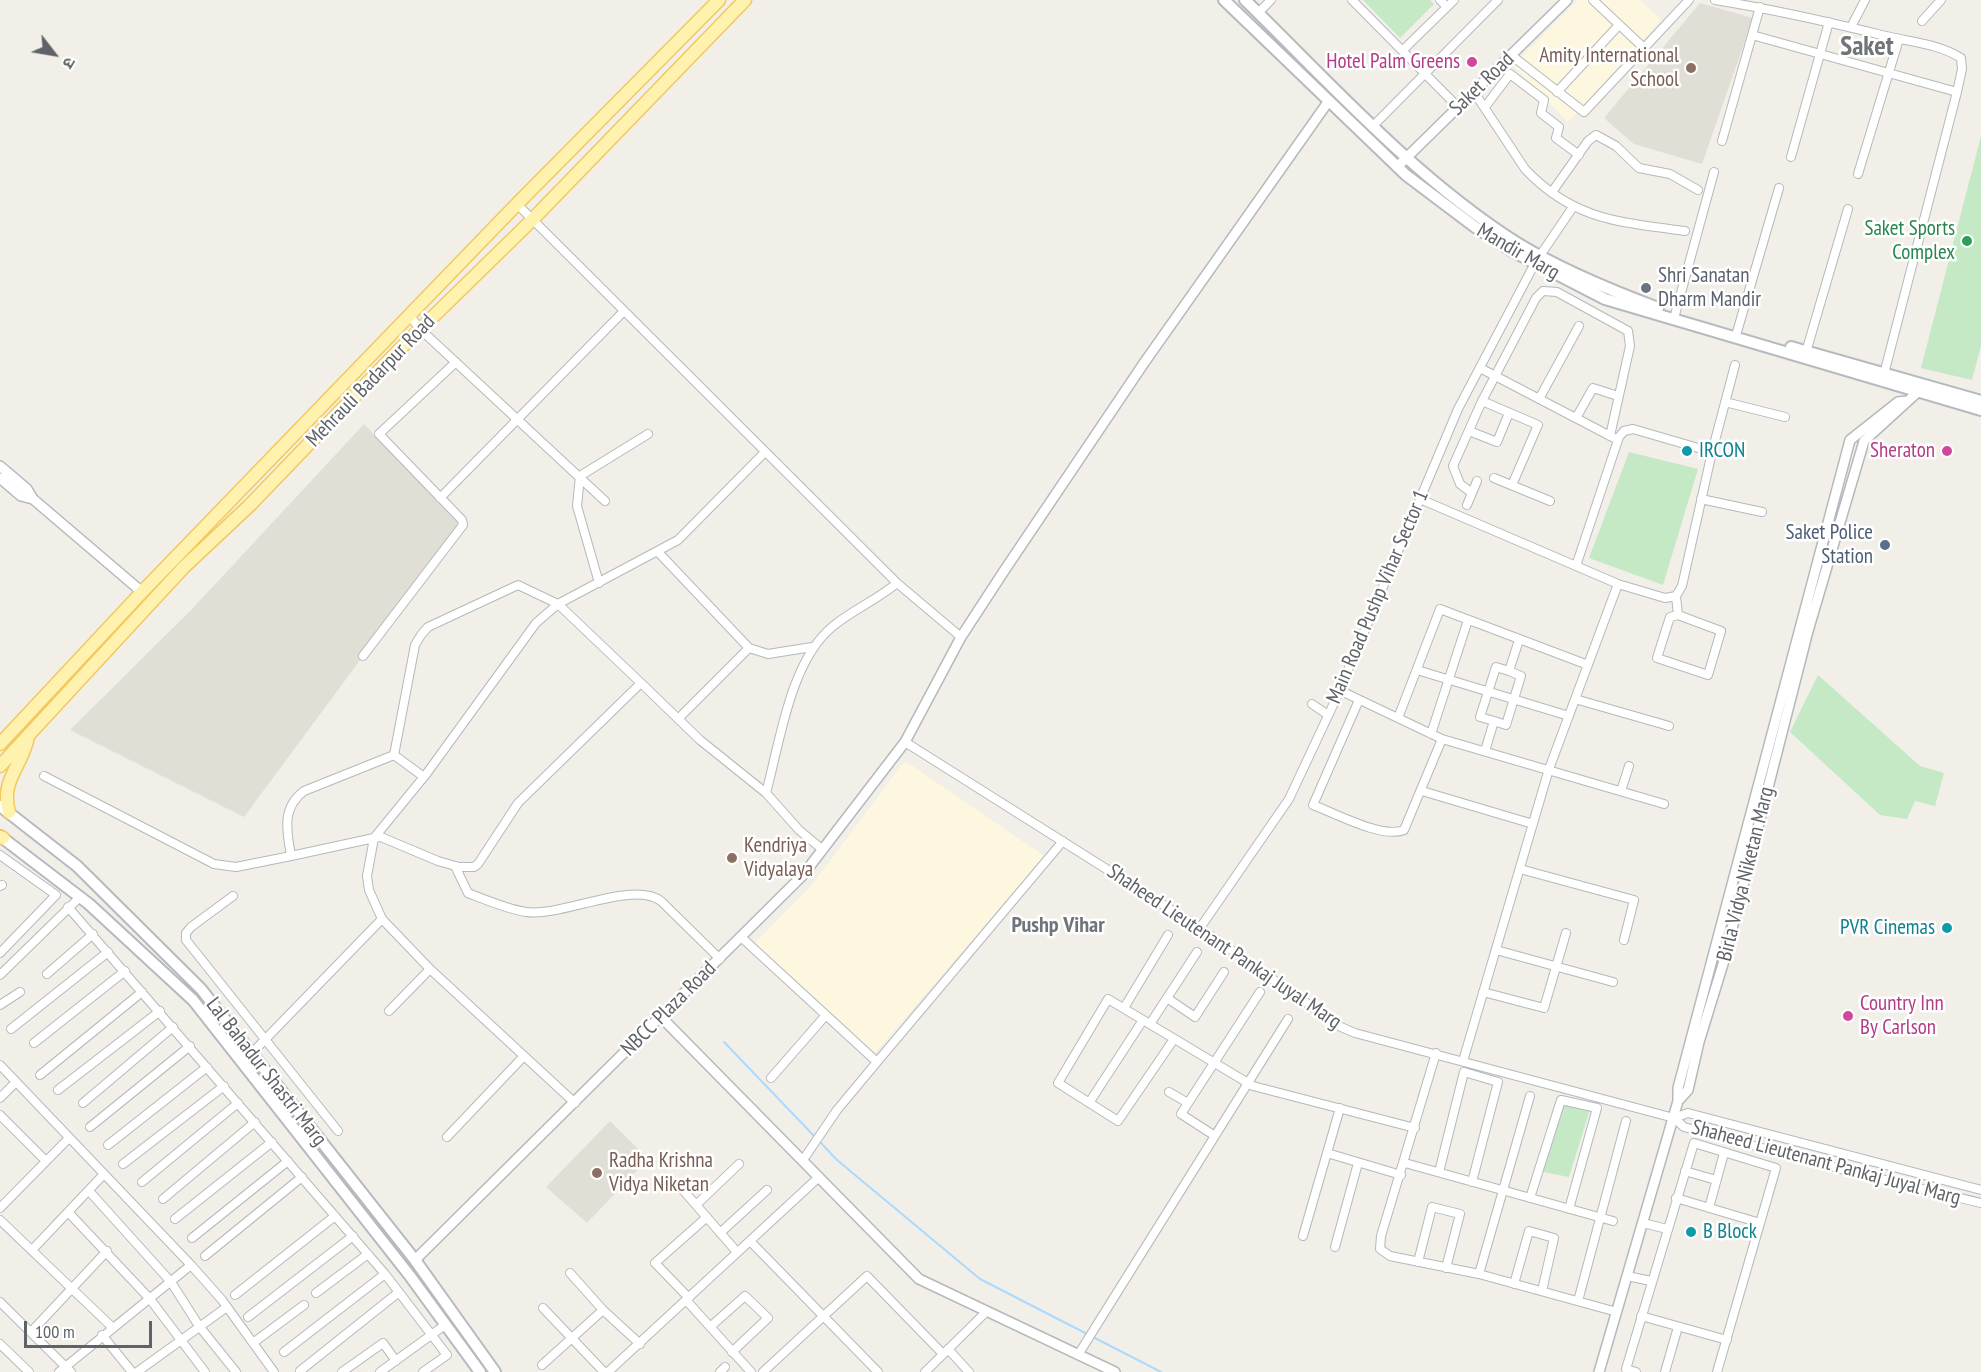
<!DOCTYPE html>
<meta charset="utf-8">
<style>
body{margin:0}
#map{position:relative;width:1981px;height:1372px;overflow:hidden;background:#f1efe8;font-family:"PT Sans Narrow","Noto Sans Devanagari",sans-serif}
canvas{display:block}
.north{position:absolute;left:24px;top:24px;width:60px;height:60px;-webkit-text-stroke:4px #fff;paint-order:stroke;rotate:121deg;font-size:16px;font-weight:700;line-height:24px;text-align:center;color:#5f6368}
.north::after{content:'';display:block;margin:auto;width:21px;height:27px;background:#5f6368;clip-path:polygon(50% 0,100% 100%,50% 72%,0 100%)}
.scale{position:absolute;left:24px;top:1321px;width:128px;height:27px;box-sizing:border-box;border:3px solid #5f6368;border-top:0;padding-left:8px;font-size:18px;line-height:21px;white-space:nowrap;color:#5f6368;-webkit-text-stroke:4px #fff;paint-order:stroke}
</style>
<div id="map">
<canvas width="1981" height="1372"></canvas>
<div class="north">उ</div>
<div class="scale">100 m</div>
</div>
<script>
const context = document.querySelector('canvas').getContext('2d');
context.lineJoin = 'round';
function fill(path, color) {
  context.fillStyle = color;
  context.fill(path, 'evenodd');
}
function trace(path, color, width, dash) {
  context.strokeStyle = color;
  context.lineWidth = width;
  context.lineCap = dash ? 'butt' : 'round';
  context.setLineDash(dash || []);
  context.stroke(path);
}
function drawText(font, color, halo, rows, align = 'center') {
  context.font = font + ' "PT Sans Narrow",sans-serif';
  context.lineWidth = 5;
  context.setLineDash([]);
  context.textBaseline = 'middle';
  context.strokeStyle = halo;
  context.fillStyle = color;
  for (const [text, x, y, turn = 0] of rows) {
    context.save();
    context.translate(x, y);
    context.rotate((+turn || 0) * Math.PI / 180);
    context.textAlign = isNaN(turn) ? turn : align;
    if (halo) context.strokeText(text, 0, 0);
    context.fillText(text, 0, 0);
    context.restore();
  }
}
const commercial = new Path2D(`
 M1578,0H1640L1661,20L1568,122L1513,65Z
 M905,761L1044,856L875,1053L755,943L812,885Z`);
const education = new Path2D(`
 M1700,3L1753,18L1702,164L1634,144L1604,118Z
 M364,424L460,525L244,817L70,730L194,607Z
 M610,1121L648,1159L587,1223L546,1187Z`);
const green = new Path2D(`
 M1363,0H1430L1434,4L1400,38Z
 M1981,136V346L1972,380L1921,368Z
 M1629,452L1698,469L1663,585L1589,558Z
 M1818,675L1920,766L1944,773L1935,806L1915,801L1907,819L1880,815L1790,732Z
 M1556,1102L1590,1109L1569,1177L1538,1171Z`);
const stream = new Path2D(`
 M724,1042L816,1138
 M820,1142L837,1160L980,1279L1161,1372`);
const minor = new Path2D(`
 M1352,0L1458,107
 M1593,0L1645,49
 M1715,0C1772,9 1829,22 1886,36C1911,42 1939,44 1961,58L1962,69L1957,92L1884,374
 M1447,7L1454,0
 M1258,13L1271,0
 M1922,21L1941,0
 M1851,27L1865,0
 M1752,35L1957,92
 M1403,50L1447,7L1440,0
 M1511,55L1584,112L1689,0
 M1474,92L1525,169C1573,220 1619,222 1685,231
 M1557,92L1619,25
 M1485,107L1510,74L1544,100L1541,113L1559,127L1556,138L1579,155
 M1373,126L1498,0
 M1722,141L1760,7
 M1791,157L1829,22
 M1858,174L1899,39
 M1552,192L1588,141L1596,135L1616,146L1639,168L1670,174L1698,190
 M517,204L897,583L961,637
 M1675,315L1714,172
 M410,316L420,329L605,501
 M1737,332L1779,188
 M1806,352L1848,209
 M1480,368L1614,438
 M1539,399L1579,326
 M1725,402L1785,417
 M1576,418L1593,388L1618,396
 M1469,431L1497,442L1509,413
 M1712,452L1735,365
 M1494,478L1550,501
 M1512,485L1538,425L1482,401L1536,298L1543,291L1557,292L1628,331L1630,346L1610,436
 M1472,493L1460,484L1453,466L1482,401
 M440,498L624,311
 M1420,499L1618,584L1665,598L1676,596
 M1701,499L1762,512
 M1467,505L1477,481
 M659,553L749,648L768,654L812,647
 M1576,566L1619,437L1624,431L1633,429L1712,452L1682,586L1676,596L1678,615L1670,617L1657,658L1708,675L1721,631L1678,615
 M599,583L577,506L580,476L648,434
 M363,656L463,525L462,520L379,434L456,362
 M1417,670L1569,716
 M641,683L700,740L766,793L799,830L823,850
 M1339,690L1442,739L1664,804
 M1575,699L1669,726
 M1359,700L1313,805C1335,813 1382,839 1404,830L1442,739
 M1312,704L1328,715
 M1398,718L1440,609L1588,665
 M678,719L749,648
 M1494,721L1480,717L1496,667L1509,671
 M1431,734L1468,620
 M905,742L1200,928L1341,1027L1355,1033L1674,1118L1684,1127L1848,1171L1981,1203
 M1485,751L1494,721L1506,725L1521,676L1509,671L1519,640
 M394,755L424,777
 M44,776L214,864L236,867L291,856C287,832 281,808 304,791L394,755L415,645L421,635L428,627L518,585L558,604L678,540L764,453
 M1422,791L1533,824
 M1621,791L1629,766
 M766,793C780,742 790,662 832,627C852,610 877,600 897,583
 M0,855L56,895L0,953
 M291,856L374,838L381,837L438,861L459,867H474L478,864L518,803L641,683L558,604L536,623L427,773L374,838L367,876L369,890L382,919L430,969L575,1103
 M455,866L468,893C486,900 507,909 526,912C563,917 632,880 661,901L720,959
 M1520,869L1634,900L1624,940
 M0,886L2,885
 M233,896L191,927L186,933V940L338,1131
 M68,907L385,1274L447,1355L423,1372
 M1200,928L1289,799L1334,703L1458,409L1535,263L1573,207
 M741,937L877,1062L1063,841
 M1496,950L1613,982
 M47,974L93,934
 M0,975L80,897
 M1483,992L1544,1008L1566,933
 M1167,998L1195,1017L1224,972
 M0,1005L20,992
 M1124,1008L1168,935
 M389,1011L430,969
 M1150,1024L1197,952
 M11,1029L108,952
 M1174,1039L1118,1121L1058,1083L1108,999L1253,1086L1415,1128
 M34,1043L125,971
 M252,1053L382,919
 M1436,1053L1381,1236L1380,1249L1390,1256L1479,1274L1617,1312
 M1463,1061L1549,769L1618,584
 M0,1065L191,1265L222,1300L274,1372
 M40,1075L142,992
 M771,1078L826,1015
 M58,1090L160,1011
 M1169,1092L1188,1103
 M0,1098L16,1082
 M83,1103L173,1027
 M1089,1103L1143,1020
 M0,1115L46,1161
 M1674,1118L1688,1113L1981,1190
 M90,1127L190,1046
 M1215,1136L1181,1114L1260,992
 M447,1137L524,1056
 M108,1145L207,1067
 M1327,1153L1401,1175
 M803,1160L837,1110L877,1062
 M1405,1163L1613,1221
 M123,1164L224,1086
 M1685,1171L1716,1180
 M1439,1172L1464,1072L1498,1082L1472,1182
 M142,1182L238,1103
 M683,1190L737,1252
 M89,1191L171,1282L199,1326L236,1372
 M1530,1198L1561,1100L1597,1108L1569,1209
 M1676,1198L1760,1223
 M163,1199L255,1122
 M696,1205L739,1164
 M0,1208L69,1138
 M1709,1208L1724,1153
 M68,1212L150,1299L205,1372
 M175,1219L272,1142
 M0,1220L112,1327
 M1643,1223L1667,1229
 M720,1233L767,1190
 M1303,1236L1340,1108
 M192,1238L288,1161
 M751,1242L878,1372
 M1335,1247L1358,1163
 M32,1250L104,1174
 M205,1256L302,1177
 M1418,1262L1432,1207L1460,1214L1446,1268
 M570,1273L603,1310L640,1344
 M1479,1274L1530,1096
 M1627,1276L1651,1281
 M1514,1284L1529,1231L1554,1238L1542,1291
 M316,1293L368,1254
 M235,1295L335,1216
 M689,1298L655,1263L707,1217
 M686,1300L751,1372
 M1578,1301L1626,1121
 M0,1302L71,1372
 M543,1308L604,1372
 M1641,1316L1727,1340
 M248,1317L353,1236
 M710,1327L745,1296L768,1318L732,1352
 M31,1332L107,1251
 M102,1335L132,1372
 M253,1343L304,1305
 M0,1344L29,1372
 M948,1349L969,1372
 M284,1352L385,1274
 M1078,1355L1288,1019
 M542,1365L603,1310
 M300,1371L399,1292
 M59,1372L191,1265
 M137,1372L227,1307
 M342,1372L383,1343L396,1361
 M380,1372L445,1325
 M608,1372L819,1177
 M720,1372L725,1367
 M763,1372L867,1276L943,1354
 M925,1372L986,1312
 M1636,1372L1626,1369L1694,1143L1776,1168L1717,1372
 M1665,1372L1678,1327`);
const tertiary = new Path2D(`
 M1397,167L1567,0
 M0,466L27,489L33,499L142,592
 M0,478L21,496L33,499
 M661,1017L919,1279L1115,1372
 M1678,1101V1088L1850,440L1898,402L1907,401
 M415,1260L803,875L905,742L961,637L1004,571L1144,363L1328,102
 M1599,1372L1678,1101L1688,1090L1699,1042L1723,964L1808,631L1864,441L1921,389`);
const secondary = new Path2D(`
 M1224,0L1406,175L1475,227L1512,251L1605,299L1981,410
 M1245,0C1332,85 1414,177 1517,243C1561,270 1610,290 1658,308
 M1791,347L1981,401
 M0,806L77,866L201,989L415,1260L495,1372
 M0,836L89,904L193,1000L410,1276L480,1372`);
const primary = new Path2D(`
 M0,744L142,592L517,204L719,0
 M0,766L184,567L250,505L399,350L532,220L745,0
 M9,812C0,780 22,767 28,737
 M0,837L3,838`);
const markers = [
 [1472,62,6,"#d1479c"],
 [1691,68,6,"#8d6e63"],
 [1967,241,6,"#2e9e5b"],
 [1646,288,6,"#6b7280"],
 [1687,451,6,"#0f9aa8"],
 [1947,451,6,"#d1479c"],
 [1885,545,6,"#5c6f8a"],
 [732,858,6,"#8d6e63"],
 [1947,928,6,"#0f9aa8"],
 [1848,1016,6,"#d1479c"],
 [597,1173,6,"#8d6e63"],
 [1691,1232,6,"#0f9aa8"]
];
const educationNames = [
 ["Amity International",1679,56,"right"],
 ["School",1679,80,"right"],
 ["Kendriya",744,846],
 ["Vidyalaya",744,870],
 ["Radha Krishna",609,1161],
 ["Vidya Niketan",609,1185]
];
const hotelNames = [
 ["Hotel Palm Greens",1460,62],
 ["Sheraton",1935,451],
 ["Country Inn",1860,1004,"left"],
 ["By Carlson",1860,1028,"left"]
];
const streetNames = [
 ["Saket Road",1482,84,-44],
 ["Mandir Marg",1518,252,30],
 ["Mehrauli Badarpur Road",371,381,-46],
 ["Main Road Pushp Vihar Sector 1",1378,597,-67],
 ["Birla Vidya Niketan Marg",1746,874,-76],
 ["Shaheed Lieutenant Pankaj Juyal Marg",1224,947,34],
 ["NBCC Plaza Road",669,1009,-45],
 ["Lal Bahadur Shastri Marg",266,1072,52],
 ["Shaheed Lieutenant Pankaj Juyal Marg",1826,1163,15]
];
const leisureNames = [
 ["Saket Sports",1955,229],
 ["Complex",1955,253]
];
const worshipNames = [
 ["Shri Sanatan",1658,276],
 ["Dharm Mandir",1658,300]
];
const cultureNames = [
 ["IRCON",1699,451],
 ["PVR Cinemas",1935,928,"right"],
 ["B Block",1703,1232]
];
const serviceNames = [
 ["Saket Police",1873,533],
 ["Station",1873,557]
];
const neighbourhoodNames = [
 ["Pushp Vihar",1058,926]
];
const districtNames = [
 ["Saket",1867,47]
];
fill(commercial, '#fef7e0');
fill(education, '#e1ded6');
fill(green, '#c5e8c5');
trace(stream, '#aadaff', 2);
trace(minor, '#b5b8bc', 10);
trace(tertiary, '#b5b8bc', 12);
trace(secondary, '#b6babf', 14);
trace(primary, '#f2c960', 15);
trace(minor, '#fff', 8);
trace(tertiary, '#fff', 9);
trace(secondary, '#fff', 10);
trace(primary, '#fff2af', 12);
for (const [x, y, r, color] of markers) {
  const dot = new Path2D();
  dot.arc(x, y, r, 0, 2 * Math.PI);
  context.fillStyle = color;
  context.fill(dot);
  trace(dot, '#fff', 2);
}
drawText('21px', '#785e54', '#fff', educationNames, 'left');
drawText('21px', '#b23c85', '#fff', hotelNames, 'right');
drawText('21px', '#5f6368', '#fff', streetNames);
drawText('21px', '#27864d', '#fff', leisureNames, 'right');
drawText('21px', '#5b616d', '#fff', worshipNames, 'left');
drawText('21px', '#0d838f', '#fff', cultureNames, 'left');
drawText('21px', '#4e5e75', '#fff', serviceNames, 'right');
drawText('bold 22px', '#70757a', '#fff', neighbourhoodNames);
drawText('bold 27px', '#70757a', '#fff', districtNames);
</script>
